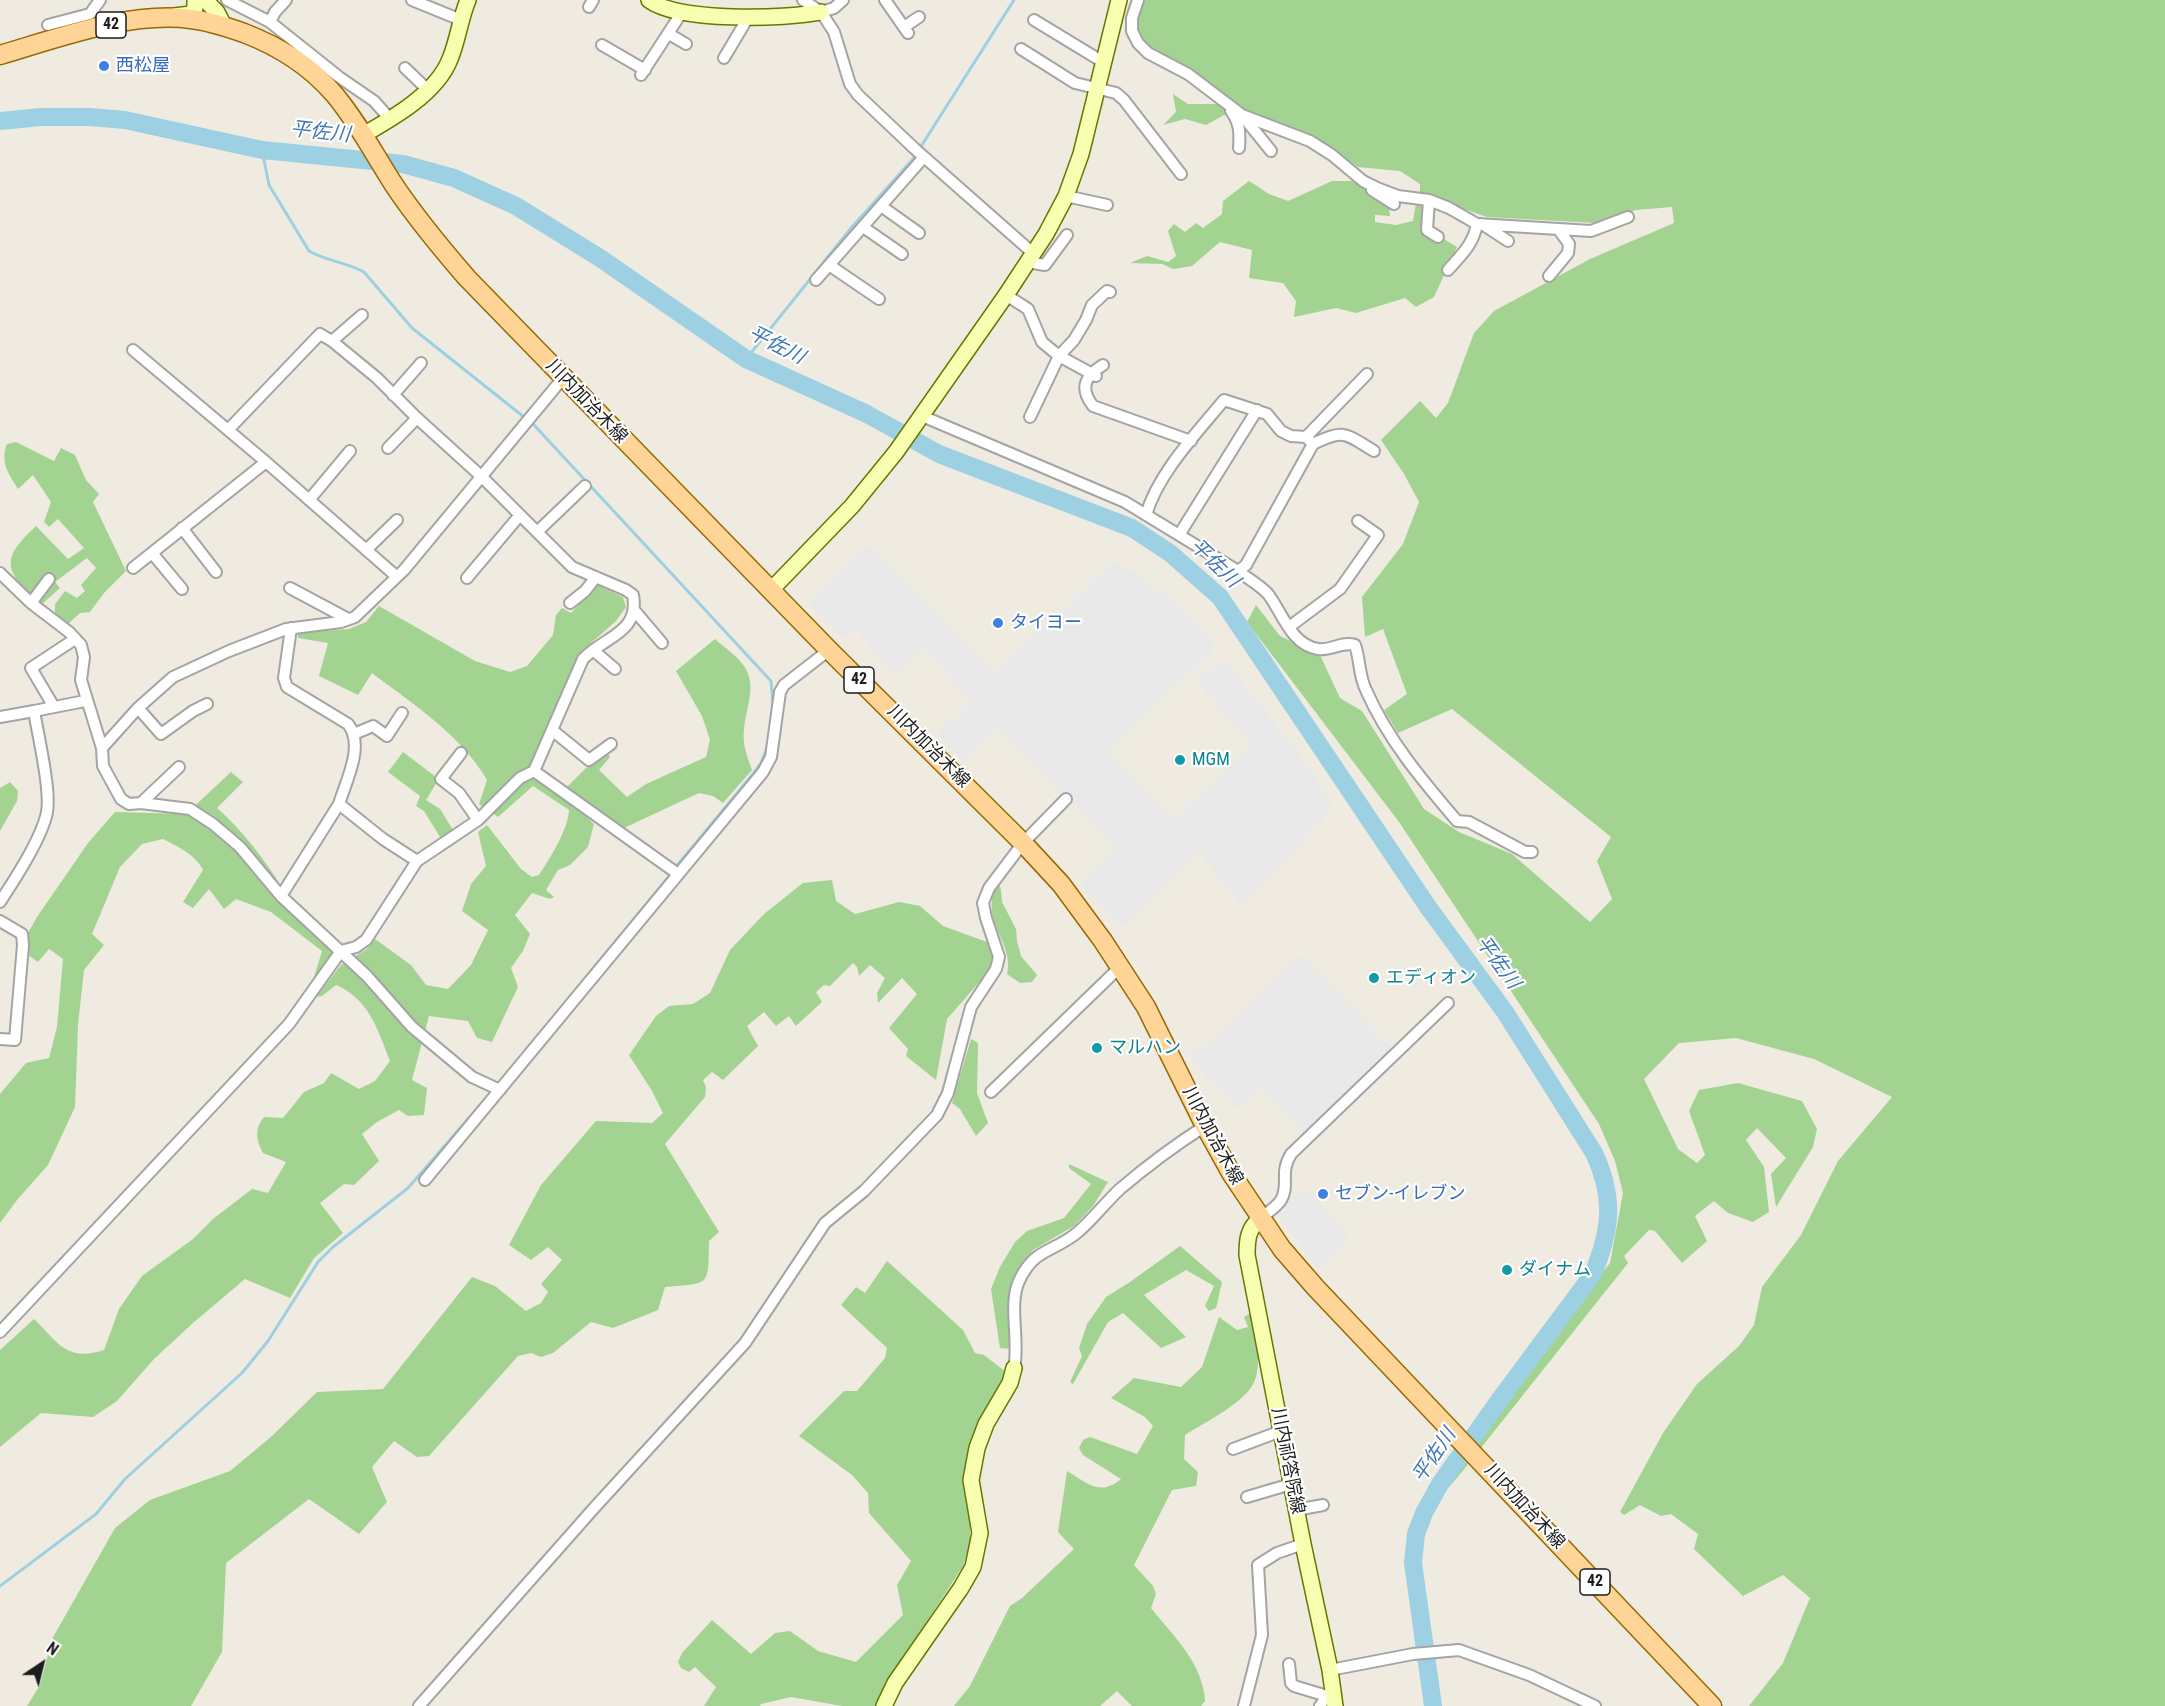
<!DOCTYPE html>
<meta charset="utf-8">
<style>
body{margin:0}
#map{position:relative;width:2165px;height:1706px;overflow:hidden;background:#efebe1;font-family:"Roboto Condensed",sans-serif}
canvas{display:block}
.north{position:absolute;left:12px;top:1634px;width:60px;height:60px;-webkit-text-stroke:4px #fff;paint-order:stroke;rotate:35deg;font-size:16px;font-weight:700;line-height:24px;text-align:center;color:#1d1d1d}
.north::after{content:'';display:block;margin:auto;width:21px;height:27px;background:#1d1d1d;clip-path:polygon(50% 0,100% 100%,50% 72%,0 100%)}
</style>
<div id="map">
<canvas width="2165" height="1706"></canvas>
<div class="north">N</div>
</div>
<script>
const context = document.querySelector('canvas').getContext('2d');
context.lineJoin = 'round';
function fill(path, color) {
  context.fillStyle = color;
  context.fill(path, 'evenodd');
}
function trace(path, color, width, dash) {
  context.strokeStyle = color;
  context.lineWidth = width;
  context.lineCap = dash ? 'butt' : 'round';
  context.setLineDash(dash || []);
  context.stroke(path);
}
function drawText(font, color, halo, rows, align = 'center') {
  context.font = font + ' "Roboto Condensed","Noto Sans JP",sans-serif';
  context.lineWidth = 4.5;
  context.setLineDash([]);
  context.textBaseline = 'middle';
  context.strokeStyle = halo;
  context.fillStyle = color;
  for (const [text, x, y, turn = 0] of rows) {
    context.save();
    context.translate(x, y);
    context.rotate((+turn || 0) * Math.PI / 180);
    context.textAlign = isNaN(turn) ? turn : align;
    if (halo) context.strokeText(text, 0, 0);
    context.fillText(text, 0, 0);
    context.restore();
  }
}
const forest = new Path2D(`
 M1143,0H2165V1706H1749L1783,1663L1810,1598L1783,1575L1743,1596L1694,1549L1698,1534L1671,1514L1661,1516L1640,1505L1624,1515L1620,1512L1663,1433L1697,1384L1739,1346L1754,1325L1762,1287L1801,1235L1838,1161L1892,1097L1814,1059L1736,1038L1679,1043L1644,1079L1678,1149L1697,1163L1705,1155L1689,1111L1699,1090L1738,1083L1802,1101L1817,1129L1813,1147L1776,1207L1771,1174L1786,1158L1757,1128L1746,1140L1764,1167L1769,1212L1753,1222L1728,1213L1714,1201L1695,1216L1707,1241L1682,1263L1655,1231L1649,1230L1624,1256L1628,1263L1457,1478L1449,1487L1509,1394L1610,1263L1623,1193L1615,1161L1599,1124L1399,822L1247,622L1256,605L1280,636L1320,655L1340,698L1362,711L1424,809L1459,832L1512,854L1590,922L1612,899L1597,861L1611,837L1452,709L1398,733L1384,710L1407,694L1383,629L1365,637L1362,597L1403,544L1419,502L1404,474L1381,440L1420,401L1436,418L1448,403L1474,333L1494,311L1590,259L1674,223L1672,207L1636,210L1595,223L1487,217L1420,194V184L1400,171L1358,167L1329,147L1244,110L1150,48L1136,30L1137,14Z
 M1173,94L1188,104H1220L1226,114L1206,125L1185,119L1163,125L1176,112Z
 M1249,181L1269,194L1288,201L1332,181H1355L1365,187L1370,197L1389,208L1390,216L1375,215V222L1396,225L1413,221L1416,203L1424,205L1422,233L1435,242L1444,239L1457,247L1434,297L1416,307L1405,298L1356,313L1336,308L1294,317L1296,301L1283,283L1249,278L1252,250L1220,242L1192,266L1173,269L1162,264L1130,263L1147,256L1168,262L1176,256L1168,231L1174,224L1185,232L1196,223L1203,228L1222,214L1223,201Z
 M16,442L54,461L61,448L75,455L86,480L99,494L93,502L126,571L104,593L90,612L80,613L67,625L55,617V604L65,591L77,598L85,591L81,585L96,568L87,558L55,582L60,588L41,605C3,571 0,559 36,526L68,559L84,548L58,519L49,527L44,522L51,502L33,475L18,489C8,473 0,462 7,444Z
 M597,585L623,597L626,607L616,621L581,652L531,766L594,824L588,847L570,865L558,870L546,890L554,897L550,899L532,893L515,915L530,934L523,951L511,968L518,987L492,1042L477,1038L468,1021L429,1016L412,1080L427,1088L424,1115L408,1116L399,1110L377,1122L362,1134L379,1161L354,1185L344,1184L320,1203L343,1233L314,1258L290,1298L245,1279L193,1323L154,1359L117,1401L93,1417L41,1413L0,1447V1350L34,1319C59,1343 66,1362 104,1350L119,1309L142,1276L193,1239L213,1219L252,1189L268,1193L286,1162L263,1153C256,1139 254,1130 264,1117L283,1118L304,1092L324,1083L331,1073L359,1089L375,1081L390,1061C378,1030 369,999 336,985L322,996L316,997L341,965L367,949L375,939L411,965L426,985L448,989L471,965L488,930L462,911L471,884L486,866L478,832L487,825L521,869L532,877L539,875C550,858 568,830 569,810L533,786L498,817L479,804L487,780C460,734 414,705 372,673L358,695L319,676L328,643L298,638V633L349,629L366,622L379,606L475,661L510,672L527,666L553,635L556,615L562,608L571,613Z
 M715,639C725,648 739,657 746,669C756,689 746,708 744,729C742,744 747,756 752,770L723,803L713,796L699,793L624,828L566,788L588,766L607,752L610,757L599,770L627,797L646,784L706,757L710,740L702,716L676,671Z
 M403,752L436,777L437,782L426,800L440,809L453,830L440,837L424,811L416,806L420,796L388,772Z
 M231,772L243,782L217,808C242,830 260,854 278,881L276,896L337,952L311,987L322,951L271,912L236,899L224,909L209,889L193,908L183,902L203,870C196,855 177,846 163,839L142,844L120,867L92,934L104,945L84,970L78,1025L75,1107L48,1165L17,1200L0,1223V1094L26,1063L49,1058L57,1027L63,959L49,949L38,962L25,953L28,933L37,917L88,843L115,812L186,814Z
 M10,782L18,791L17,801L0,831V788Z
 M832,880L836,901L855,914L899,902L920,906L943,926L990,943L994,958L989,971L947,1019L936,1080L906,1056L908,1049L889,1028L917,994L902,978L878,1003L877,993L885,978L870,965L859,976L857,967L853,963L830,986L824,985L816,992L822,1002L796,1026L789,1016L776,1026L764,1012L747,1026L758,1046L723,1080L712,1072L703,1080L706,1087L705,1097L665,1144L719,1232L709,1241C708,1287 711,1283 665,1287L658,1310L613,1328L591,1322L553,1353L541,1357L531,1353L518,1356L429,1456L417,1457L394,1441L372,1467L387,1502L359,1534L309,1499L226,1563L222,1652L191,1706H27L40,1685L52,1639L115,1528L150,1500L230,1471L272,1436L317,1392L383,1389L472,1277L495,1286L526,1311L541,1303L548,1292L541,1284L562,1260L548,1247L531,1260L509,1245L541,1185L596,1121L652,1123L663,1113L652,1091L629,1055L656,1016L669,1006L693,1004L710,993L730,950L764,914L803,883Z
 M998,882L1001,890L1002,902L1016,929L1017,941L1021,956L1037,975L1032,982L1020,983L1007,974C1014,948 988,927 992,900C992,895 996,888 998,882Z
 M971,1039L978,1043L977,1093L988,1123L976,1136L960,1109L952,1103Z
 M1069,1164L1108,1182L1093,1206L1074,1226L1033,1250L1011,1282L1008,1316L1011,1349L1000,1348L991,1289L1000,1267L1015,1242L1027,1231L1064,1218L1091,1184L1069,1168Z
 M1180,1246L1222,1282L1216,1308L1209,1311L1205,1306L1214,1286L1186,1270L1144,1295L1186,1337L1161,1348L1123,1313L1108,1322L1073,1384L1070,1382L1082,1356L1079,1348L1087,1324L1106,1297L1130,1282Z
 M887,1261L963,1330L975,1353L984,1355L1006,1372L972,1440L964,1471L970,1517V1546L963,1566L892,1675L878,1706H842L791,1697L761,1704L760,1706H704L716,1687L695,1667L689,1672L681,1668L678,1662L682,1653L712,1620L751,1654L775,1633L790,1631L818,1651L856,1662L903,1615L897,1585L911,1561L869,1513L868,1493L852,1475L799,1436L844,1391H857L885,1358L887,1348L841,1305L856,1287L865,1293Z
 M1249,1314L1255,1318C1257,1335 1261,1364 1255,1380C1247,1402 1205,1422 1185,1435L1184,1459L1198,1472L1196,1486L1172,1490L1134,1565L1153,1586L1156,1594L1151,1608C1174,1637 1203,1663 1205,1701L1201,1706H1132L1117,1691L1100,1706H954L970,1686L1010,1606L1022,1598L1074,1549L1058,1532L1067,1471C1088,1483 1099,1497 1121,1479L1083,1455L1079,1448L1083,1440L1090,1437L1137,1454L1153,1426L1145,1417L1111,1398L1134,1378L1181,1387L1202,1367L1219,1317L1237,1330L1248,1327L1244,1317Z`);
const parking = new Path2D(`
 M869,545L996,674L1112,561L1135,573L1176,604L1215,645L1211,653L1108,752L1173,819L1252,743L1196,683L1223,658L1306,763L1330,800L1332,806L1325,819L1240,905L1199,852L1122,927L1104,910L1081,883L1116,847L998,728L963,761L937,734L972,701L922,649L896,674L855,630L844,639L809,603Z
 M1300,955L1392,1048L1304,1134L1260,1088L1238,1110L1205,1077L1189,1054L1215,1040Z
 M1304,1188L1350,1236L1318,1267L1277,1214Z`);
const stream = new Path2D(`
 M262,150L269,185L309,251C326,261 346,262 364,272L412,328L534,425L771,681L773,703
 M746,359L852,227L913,159L1014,0
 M675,868L753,774L761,763L768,745
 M525,1052L671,874
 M0,1586L96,1514L125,1479L242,1373L268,1341L318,1262L333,1247L408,1188L482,1103`);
const river = new Path2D(`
 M0,121L41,117H90L125,120L262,150L403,164L454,178L516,206L600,258L746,359L867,414L939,454L1132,528L1170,553L1220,597L1428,907L1505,1012L1594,1153C1615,1198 1611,1230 1593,1274L1503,1395L1440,1484L1424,1513L1416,1534L1413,1563L1433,1706`);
const street = new Path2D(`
 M227,0L270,22L339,77L374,101L390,119
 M412,0L461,20
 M803,0L821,12L834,32L850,84L858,95L915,149L1034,254
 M885,0L908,33
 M1138,0L1132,18V31L1138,43L1148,53L1188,74L1242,115L1310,141L1332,155L1363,181L1377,188L1398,196L1429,200L1449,208L1477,224L1591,231L1628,217
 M589,7L593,0
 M821,12L834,8L843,0
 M1034,20L1103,62
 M270,22L275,12L286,0
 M48,25L90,14L100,0
 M904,27L919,17
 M669,34L686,44
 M602,45L645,70
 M1021,49L1075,83L1116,93L1124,100L1181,174
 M724,58L749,16
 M405,68L428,90
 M641,75L682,12
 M1231,111C1240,123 1240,133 1239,148
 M1242,115L1271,151
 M1372,190L1394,204
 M1066,196L1107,205
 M1429,200L1427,230L1438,237
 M881,206L919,233
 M1482,224L1508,241
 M863,227L902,254
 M1028,262L1045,265L1067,235
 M829,265L879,299
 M1448,270C1462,254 1473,245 1477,224
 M1549,276L1568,253L1569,244L1559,230
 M816,280L924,157
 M1006,295L1028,309L1042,342L1059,356L1096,376
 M332,341L362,315
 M133,350L266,462L396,576
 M1103,365C1085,376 1079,388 1093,406L1191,441
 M393,395L421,363
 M922,416L1125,502L1238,571L1246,565L1313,444C1344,428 1346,434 1374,451
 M1030,417L1059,356L1074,340L1086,320L1092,305L1107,291L1110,292
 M1311,442L1306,437L1367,374
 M388,448L417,418
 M309,500L350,451
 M1146,515C1158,473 1197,433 1224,400L1267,414L1281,431L1291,436L1306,437
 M182,528L216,572
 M537,532L585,486
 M1179,535L1257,410
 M366,550L397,520
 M152,553L182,589
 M133,568L266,462
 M1238,571C1247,578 1260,585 1268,594C1282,612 1291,645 1318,649C1330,651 1343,641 1355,645C1360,659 1359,677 1366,690C1388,740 1422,780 1457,821L1469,822L1525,852H1532
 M0,573L31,603L69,632L81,645L84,657L81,680L102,748L103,766L121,799L129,804L141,803L179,767
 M467,578L520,515
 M290,588L348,619
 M31,603L49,579
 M570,603L585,591L596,577
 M634,610L662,643
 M1289,627L1340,589L1378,535L1358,521
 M291,628L284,678L287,687L348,724C365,745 346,781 339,804L383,839L417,861
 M593,650L615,669
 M54,707L31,668L75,639
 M138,708L161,734L193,711L207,704
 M0,717L34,711
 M552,730L589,760L611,744
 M354,734L373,726L387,736L402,713
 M102,748L138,708L173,677L229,651L286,629L341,622L355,617L404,570L563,378
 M461,753L441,779L459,793L478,820
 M534,771L678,874
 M141,803L190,809L213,824L240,847L281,896L367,976L412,1027L472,1077L500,1090
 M281,896L339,804
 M0,902C15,879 42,838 47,812C51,790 38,735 34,711L85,701
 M0,921L22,934L23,945L15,1040L0,1039
 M991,1092L1121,966
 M425,1180L763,772L771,757L780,692L784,685L829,650
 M1260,1219C1266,1213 1277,1207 1281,1200C1290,1185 1279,1173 1291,1154L1448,1003
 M0,1332L289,1024L341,951L356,947L366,940L417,861L478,820L520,778L534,771L583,659C605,636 640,633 633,595L626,590L572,567L482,477L417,418L377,378L332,341L320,334L228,430
 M1014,1368C1020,1341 1008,1305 1019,1281C1035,1247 1053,1253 1078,1232C1093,1219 1105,1203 1120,1189C1147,1166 1175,1145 1205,1126
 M1233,1449L1281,1431
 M1247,1497L1291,1484
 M1296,1510L1323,1505
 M1289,1664L1291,1683L1294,1686L1327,1696
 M1330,1670L1413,1654L1459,1650L1529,1675L1595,1706
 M419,1706L595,1507L745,1343L825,1223L864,1191L937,1115L948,1093L971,1007L996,969L999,957L986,918L983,903L989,888L1023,843L1066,799
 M1244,1706L1262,1635L1258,1565L1277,1553L1303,1544
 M1320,1706L1327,1696L1333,1694`);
const secondary = new Path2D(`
 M205,0L217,12L224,26
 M649,0C678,22 785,19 821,12
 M174,16L191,14L195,8V0
 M363,135C393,118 437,93 450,59C458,40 460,19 468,0
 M771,590L852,506L896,452L1006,295L1046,234L1066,196L1081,154L1119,0
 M1260,1219C1248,1228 1247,1240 1247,1255L1303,1544L1330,1670L1335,1706
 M884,1706L895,1683L961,1588L973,1567L980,1533L971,1480L977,1448L986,1424L1010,1383L1014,1368`);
const primary = new Path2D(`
 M0,55C58,38 130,11 191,19C209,21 227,27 244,33C278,46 310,66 334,94C357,121 374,154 394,185C416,218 441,248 467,278L829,650L1023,843L1061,884L1103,941L1146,1007L1205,1126L1231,1173L1282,1249L1315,1287L1712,1706`);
const markers = [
 [104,66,6,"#3f7fe0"],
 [998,623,6,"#3f7fe0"],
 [1180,760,6,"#0f9aa8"],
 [1374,978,6,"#0f9aa8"],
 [1097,1048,6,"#0f9aa8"],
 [1323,1194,6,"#3f7fe0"],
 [1507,1270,6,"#0f9aa8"]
];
const shields = [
 [111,25,30],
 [859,680,30],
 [1595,1582,30]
];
const shieldNames = [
 ["42",111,25],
 ["42",859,680],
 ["42",1595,1582]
];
const shopNames = [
 ["西松屋",116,66],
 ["タイヨー",1010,623],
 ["セブン-イレブン",1335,1194]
];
const streetNames = [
 ["川内加治木線",586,402,46],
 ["川内加治木線",928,747,45],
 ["川内加治木線",1212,1136,62],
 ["川内祁答院線",1287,1461,79],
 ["川内加治木線",1524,1507,47]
];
const cultureNames = [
 ["MGM",1192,760],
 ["エディオン",1386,978],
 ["マルハン",1109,1048],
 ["ダイナム",1519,1270]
];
const waterNames = [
 ["平佐川",320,133,6],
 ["平佐川",776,346,27],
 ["平佐川",1214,564,44],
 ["平佐川",1497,963,54],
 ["平佐川",1435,1456,-56]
];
fill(forest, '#a3d391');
fill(parking, '#e9e9e9');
trace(stream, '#9dd0e2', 3);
trace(river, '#9dd0e2', 18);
trace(street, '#a4a4a4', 14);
trace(secondary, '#677800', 18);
trace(primary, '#966900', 21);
trace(street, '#fff', 10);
trace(secondary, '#f8ffb0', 15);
trace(primary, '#ffd597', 18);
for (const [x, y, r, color] of markers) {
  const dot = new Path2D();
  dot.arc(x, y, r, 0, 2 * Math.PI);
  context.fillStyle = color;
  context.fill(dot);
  trace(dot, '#fff', 2);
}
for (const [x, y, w] of shields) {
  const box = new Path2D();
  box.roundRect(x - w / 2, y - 13, w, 26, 4.5);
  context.fillStyle = '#fff';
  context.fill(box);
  trace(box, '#1d1d1d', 1.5);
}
drawText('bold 16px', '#1d1d1d', null, shieldNames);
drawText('18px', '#366cbe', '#fff', shopNames, 'left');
drawText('18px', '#1d1d1d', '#fff', streetNames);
drawText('18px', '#0d838f', '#fff', cultureNames, 'left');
drawText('italic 20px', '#4077b6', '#fff', waterNames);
</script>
